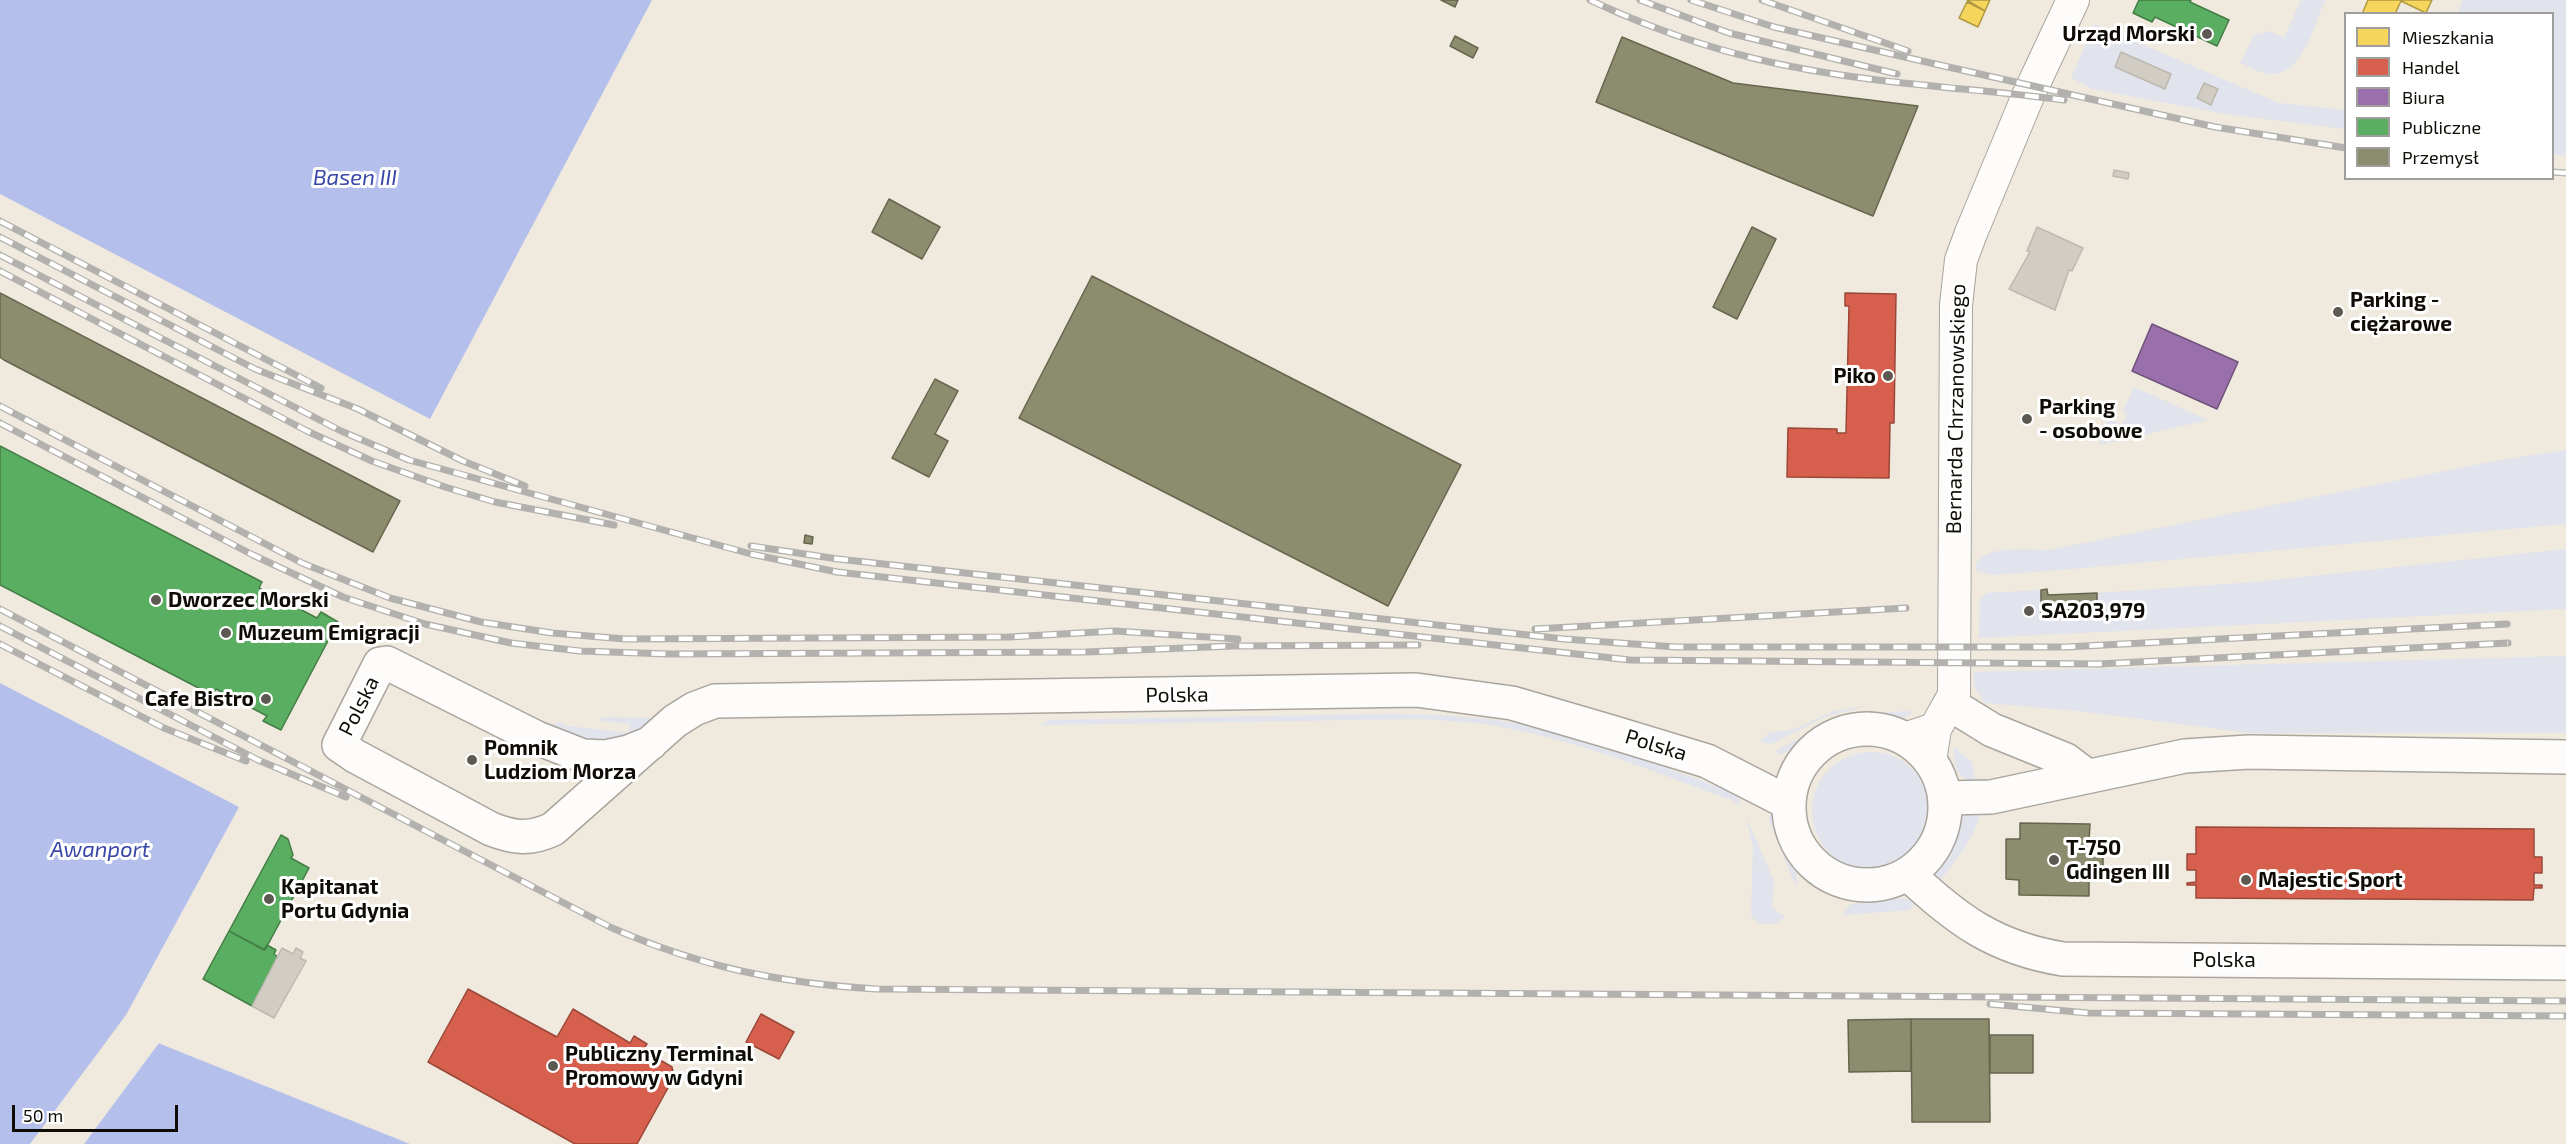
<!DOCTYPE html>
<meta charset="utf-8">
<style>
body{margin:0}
#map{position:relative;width:2566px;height:1144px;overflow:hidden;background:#efe9de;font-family:"Exo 2",sans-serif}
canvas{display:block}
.legend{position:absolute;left:2344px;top:12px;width:210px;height:168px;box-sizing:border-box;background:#fff;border:2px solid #9f9e9b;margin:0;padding:8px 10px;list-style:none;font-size:18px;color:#0f0c06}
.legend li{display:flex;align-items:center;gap:12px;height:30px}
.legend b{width:30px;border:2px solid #9f9e9b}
.scale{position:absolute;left:12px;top:1105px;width:166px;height:27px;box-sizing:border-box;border:3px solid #0f0c06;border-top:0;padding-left:8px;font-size:18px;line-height:21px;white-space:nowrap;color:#0f0c06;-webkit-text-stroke:4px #fff;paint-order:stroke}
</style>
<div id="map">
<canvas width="2566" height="1144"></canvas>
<ul class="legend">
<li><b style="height:16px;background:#f6d55c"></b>Mieszkania</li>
<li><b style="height:16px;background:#d6604d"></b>Handel</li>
<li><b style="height:16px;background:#9970ab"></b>Biura</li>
<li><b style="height:16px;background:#5aae61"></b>Publiczne</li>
<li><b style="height:16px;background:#8c8c6e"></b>Przemysł</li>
</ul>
<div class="scale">50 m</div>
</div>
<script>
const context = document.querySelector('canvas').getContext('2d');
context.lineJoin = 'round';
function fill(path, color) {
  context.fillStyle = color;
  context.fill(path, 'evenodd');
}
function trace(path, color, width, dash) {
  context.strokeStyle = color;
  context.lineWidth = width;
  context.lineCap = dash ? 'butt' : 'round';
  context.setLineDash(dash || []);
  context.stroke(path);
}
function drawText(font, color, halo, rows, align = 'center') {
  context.font = font + ' "Exo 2",sans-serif';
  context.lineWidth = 6;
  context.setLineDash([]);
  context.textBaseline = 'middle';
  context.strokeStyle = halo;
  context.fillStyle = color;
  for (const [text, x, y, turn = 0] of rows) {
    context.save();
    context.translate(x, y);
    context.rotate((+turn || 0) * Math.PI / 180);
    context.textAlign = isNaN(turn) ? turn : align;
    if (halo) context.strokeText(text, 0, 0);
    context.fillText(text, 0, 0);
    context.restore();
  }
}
const green = new Path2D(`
 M2301,0H2325C2315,23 2303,74 2272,74C2261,74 2249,67 2240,63L2254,35L2270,31L2284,38Z
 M2463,0H2566V156L2553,154L2552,14L2457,13Z
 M2095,24L2279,103L2345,110V129L2225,114L2092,89L2071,78Z
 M2134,387L2208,420L2099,445L2108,419L2122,425L2127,414L2123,411Z
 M2566,450V524L2061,570L1992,575L1976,570V565C1983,544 2031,550 2049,550L2495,461Z
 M2566,549V609L1979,638L1980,599L1987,593L2041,590V615L2048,610L2097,609V593L2255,582Z
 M2566,656V733H2250L2078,711L1985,703L1975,688L1973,672Z
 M1869,705L1825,717L1771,744L1760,741L1770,732L1792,730L1834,711Z
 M1910,711L1912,714L1901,719L1865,720L1834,728L1824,732L1803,747L1789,750L1780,755L1776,751C1826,723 1854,713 1910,711Z
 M1378,714C1420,714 1461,715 1502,721C1582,733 1661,767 1738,794L1739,807L1734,801C1662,775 1588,744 1512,729C1482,722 1452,721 1421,719L1040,725L1049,720Z
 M601,717L654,718L656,721L636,736L593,746L549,727L558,722L568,726L629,733L630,724L601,721Z
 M1954,747L1972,762L1976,785C1958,779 1952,764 1954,747Z
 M1812 811a59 59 0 1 1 118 0a59 59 0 1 1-118 0Z
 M1980,810C1981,828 1951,869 1938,882L1936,872L1954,845L1961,815Z
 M1773,814C1785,828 1800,869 1796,887L1769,820V816Z
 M1746,817L1774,881L1772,907L1785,917L1776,924H1759L1751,916L1753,847Z
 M1898,898L1912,900L1916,904L1908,910L1845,915L1843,913L1851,904Z`);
const water = new Path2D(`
 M0,0H652L430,419L0,194Z
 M0,683L239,807L126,1015L30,1144H0Z
 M159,1043L163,1045L410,1144H84Z`);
const homes = new Path2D(`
 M1967,0H1990L1985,11Z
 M2368,0H2432L2426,13L2401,1L2395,14H2362Z
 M1967,2L1985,11L1978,27L1959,18Z`);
const shops = new Path2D(`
 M1845,293L1896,294L1894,423H1890L1889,478L1787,477L1788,428L1837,429V433H1846L1849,306H1845Z
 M2196,827L2534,829V857H2542V873H2534V885H2542V888H2534L2533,900L2196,898V885H2187V883L2196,882V870H2187V854H2196Z
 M468,989L557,1037L573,1009L630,1043L634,1036L647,1044L643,1050L672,1067L674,1077L637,1144H575L428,1062Z
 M761,1014L794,1032L779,1059L746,1042Z`);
const offices = new Path2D(`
 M2152,324L2238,362L2217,409L2132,371Z`);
const public = new Path2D(`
 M2139,0H2191L2190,2L2229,20L2217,46L2155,17L2152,22L2133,13Z
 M0,446L262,582L259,588L317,618L321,612L338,622L281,730L263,721L267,716L216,689L212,695L0,585Z
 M281,835L288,839L293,855L291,858L309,868L265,950L229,931Z
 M229,931L264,950L267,945L276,950L274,954L278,957L252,1006L203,979Z`);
const industry = new Path2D(`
 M1441,0H1458L1455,7Z
 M1455,36L1478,48L1473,58L1450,46Z
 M1622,37L1733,83L1918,106L1873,216L1596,102Z
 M889,199L940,227L922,259L872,232Z
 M1752,227L1776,239L1737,319L1713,307Z
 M1092,276L1461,465L1388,606L1019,418Z
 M0,293L400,501L373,552L4,360L0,357Z
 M935,379L958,391L935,434L948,441L929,477L892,458Z
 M805,535L813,537L812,544L804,543Z
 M2047,589L2048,595L2097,593V609L2048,610V616H2041V590Z
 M2020,823L2090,824L2089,840H2103V880H2089V896L2019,895V880L2006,879V839H2020Z
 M1911,1019H1989L1990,1122H1912Z
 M1911,1019V1071L1849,1072L1848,1020Z
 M1990,1035H2033V1073H1990Z`);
const building = new Path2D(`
 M2121,52L2171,74L2165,89L2115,67Z
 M2204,83L2218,89L2211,105L2197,98Z
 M2114,170L2129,173L2128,179L2113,176Z
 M2037,227L2083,248L2072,271L2069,270L2055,310L2009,289L2030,252L2027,251Z
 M282,948L293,954L296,948L303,952L300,958L306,961L274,1018L252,1006Z`);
const tertiary = new Path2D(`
 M1905,739L1935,729
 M1930,761L1935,729L1954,695L1956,305L1961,260L1971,233L2028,96L2073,0`);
const trunk = new Path2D(`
 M1950,704L1992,730L2066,760L2087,776
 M1789 807a78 78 0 1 1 156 0a78 78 0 1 1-156 0Z
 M651,743L628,752L605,757L583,756L537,738L387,663L380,664L339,745L355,756L491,829C514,838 530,840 553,829L675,721L694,709L715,701L1416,690L1512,703L1608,731L1707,761L1789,803
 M1945,798L1991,797L2185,756L2249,752L2566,757
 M1908,874C1957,920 1995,948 2063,959L2566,963`);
const rail = new Path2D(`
 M1590,0C1660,33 1734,57 1810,70C1894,85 1979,89 2064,100
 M1640,0L1729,33L1897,74
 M1691,0L1774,27L1944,66L2215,127L2346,148
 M1762,0L1908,51
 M2552,172L2566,173
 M0,221L321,388
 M0,237L255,369L358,409L463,461L525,486
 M0,255L341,431L409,460L751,554L837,572L1630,660L2099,664L2508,643
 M0,271L307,431L372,461L445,487L495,502L614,525
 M0,406L302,563L390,598L481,622L552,633L625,639L1009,637L1115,631L1238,639
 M0,423L253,555L343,597L425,624L511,643L580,651L670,654L1086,652L1233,646L1418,645
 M751,546L838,559L1564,639L1676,647H2066L2507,624
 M0,609L610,927C701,967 778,983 876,989L2566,1001
 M0,626L258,760L346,797
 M1535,629L1906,608
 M0,644L164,728L246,761
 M1990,1004L2088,1013L2566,1016`);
const markers = [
 [2207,34,6,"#5d5952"],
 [2338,312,6,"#5d5952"],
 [1888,376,6,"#5d5952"],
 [2027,419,6,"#5d5952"],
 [156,600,6,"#5d5952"],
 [2029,611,6,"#5d5952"],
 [226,633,6,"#5d5952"],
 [266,699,6,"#5d5952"],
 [472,760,6,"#5d5952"],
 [2054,860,6,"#5d5952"],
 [2246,880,6,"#5d5952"],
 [269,899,6,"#5d5952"],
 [553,1066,6,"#5d5952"]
];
const poiNames = [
 ["Urząd Morski",2195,34,"right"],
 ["Parking -",2350,300],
 ["ciężarowe",2350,324],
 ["Piko",1876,376,"right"],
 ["Parking",2039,407],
 ["- osobowe",2039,431],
 ["Dworzec Morski",168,600],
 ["SA203,979",2041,611],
 ["Muzeum Emigracji",238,633],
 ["Cafe Bistro",254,699,"right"],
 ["Pomnik",484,748],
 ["Ludziom Morza",484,772],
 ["T-750",2066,848],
 ["Gdingen III",2066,872],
 ["Majestic Sport",2258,880],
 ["Kapitanat",281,887],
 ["Portu Gdynia",281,911],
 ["Publiczny Terminal",565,1054],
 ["Promowy w Gdyni",565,1078]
];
const streetNames = [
 ["Bernarda Chrzanowskiego",1956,409,-89],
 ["Polska",1177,695,-1],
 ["Polska",359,706,-63],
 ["Polska",1656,745,17],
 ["Polska",2224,960]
];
const waterNames = [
 ["Basen III",355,178],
 ["Awanport",100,850]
];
fill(green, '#e1e3ed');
fill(water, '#b4c0eb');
fill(homes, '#f6d55c');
trace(homes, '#b19942', 1.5);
fill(shops, '#d6604d');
trace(shops, '#9a4738', 1.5);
fill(offices, '#9970ab');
trace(offices, '#70527a', 1.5);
fill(public, '#5aae61');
trace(public, '#447d46', 1.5);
fill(industry, '#8c8c6e');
trace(industry, '#66664f', 1.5);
fill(building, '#d1ccc4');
trace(building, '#bdb8b0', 1.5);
trace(tertiary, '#aaa59d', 34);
trace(trunk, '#aaa59d', 36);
trace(tertiary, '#fdfcfa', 32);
trace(trunk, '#fdfcfa', 33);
trace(rail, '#b2b1ae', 7);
trace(rail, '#fff', 4.5, [14]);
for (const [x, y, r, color] of markers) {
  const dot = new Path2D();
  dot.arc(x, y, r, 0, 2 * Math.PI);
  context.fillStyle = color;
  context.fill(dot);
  trace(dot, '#fff', 2);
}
drawText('bold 21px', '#0f0c06', '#fff', poiNames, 'left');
drawText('21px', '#0f0c06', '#fff', streetNames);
drawText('italic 22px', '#3948a7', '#fff', waterNames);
</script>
